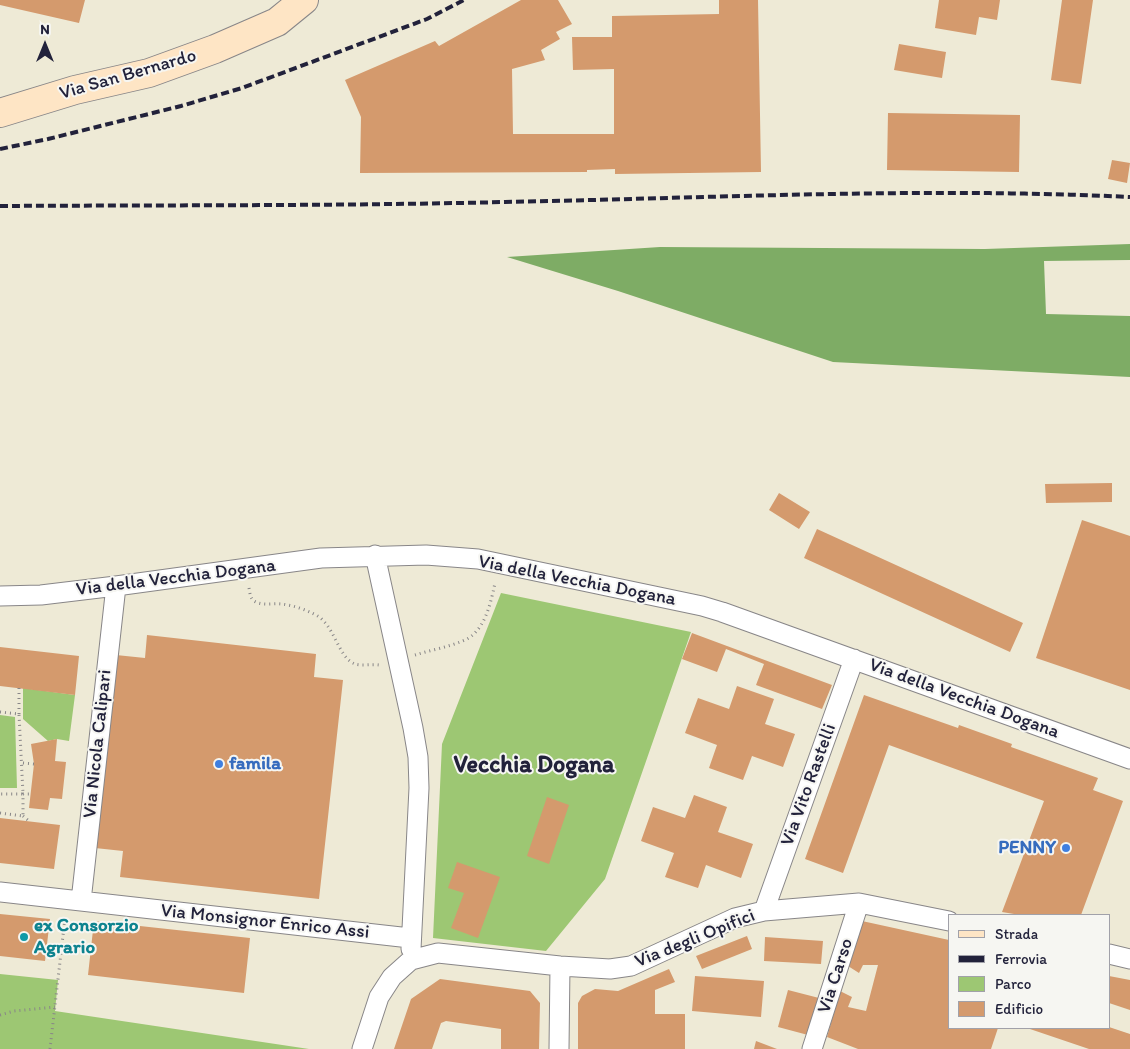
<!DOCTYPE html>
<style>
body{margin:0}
#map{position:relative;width:1130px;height:1049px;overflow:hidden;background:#eeead6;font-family:Itim,sans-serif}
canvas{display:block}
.legend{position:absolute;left:948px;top:914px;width:162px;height:115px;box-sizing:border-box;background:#f6f6f2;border:1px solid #a1a1a9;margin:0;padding:6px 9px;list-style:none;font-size:15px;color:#22223b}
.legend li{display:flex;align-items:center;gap:10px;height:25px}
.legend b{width:25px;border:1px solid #a1a1a9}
.north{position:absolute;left:20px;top:20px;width:50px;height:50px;-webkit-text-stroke:4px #f6f6f2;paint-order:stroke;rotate:0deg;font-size:14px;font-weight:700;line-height:20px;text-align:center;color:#22223b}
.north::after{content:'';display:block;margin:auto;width:18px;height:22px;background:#22223b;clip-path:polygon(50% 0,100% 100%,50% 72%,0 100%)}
</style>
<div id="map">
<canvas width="1130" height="1049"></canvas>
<ul class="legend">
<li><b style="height:6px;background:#fee5c5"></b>Strada</li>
<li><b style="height:6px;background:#22223b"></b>Ferrovia</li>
<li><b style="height:14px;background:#9dc773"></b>Parco</li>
<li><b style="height:14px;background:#d49a6d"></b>Edificio</li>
</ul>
<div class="north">N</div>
</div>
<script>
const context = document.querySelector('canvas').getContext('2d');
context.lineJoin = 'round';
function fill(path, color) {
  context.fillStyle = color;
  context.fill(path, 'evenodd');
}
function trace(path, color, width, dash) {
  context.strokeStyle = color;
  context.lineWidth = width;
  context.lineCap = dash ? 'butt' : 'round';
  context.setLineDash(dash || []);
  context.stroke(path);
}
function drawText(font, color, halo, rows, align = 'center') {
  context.font = font + ' Itim,sans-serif';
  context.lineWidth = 4;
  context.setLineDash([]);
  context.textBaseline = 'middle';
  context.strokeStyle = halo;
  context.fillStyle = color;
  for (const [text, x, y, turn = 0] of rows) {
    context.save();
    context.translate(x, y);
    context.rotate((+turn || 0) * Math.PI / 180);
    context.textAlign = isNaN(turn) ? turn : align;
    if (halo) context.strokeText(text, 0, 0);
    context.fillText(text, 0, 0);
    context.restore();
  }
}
const green = new Path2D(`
 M501,593L691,632L605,879L546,951L433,938L442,744Z
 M23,688L75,695L69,741L57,739L48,741L23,719Z
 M0,715L15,717L17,788H0Z
 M0,974L58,980L55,1011L309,1049H0Z`);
const forest = new Path2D(`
 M1130,244V260L1044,261L1046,314L1130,316V377L833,362L618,291L507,257L660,247L985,249Z`);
const building = new Path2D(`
 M0,0H85L79,23L0,5Z
 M521,0H558L572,24L556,32L560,39L541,50L545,60L512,69L513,134H614V69L573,70L572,37H612V16L719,14V0H758L761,172L615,174V169L587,170V172L360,173L361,117L345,80L435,41L439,46Z
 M939,0H1000L997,20L979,17L976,35L935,28Z
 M1062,0H1093L1081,84L1051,80Z
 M899,44L946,52L942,78L894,70Z
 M888,113L1020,115L1019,172L887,170Z
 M1112,160L1130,163L1127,183L1108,179Z
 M1112,483V502L1046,503L1045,484Z
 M779,493L810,512L799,529L769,510Z
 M1082,520L1130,536V690L1036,658Z
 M817,529L1023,623L1010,652L804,558Z
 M692,633L832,685L822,709L756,685L764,664L726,649L717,672L682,659Z
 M147,635L316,654L314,677L343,680L319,899L120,877L123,851L95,848L116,655L145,658Z
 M0,647L79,656L75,695L0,686Z
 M737,686L774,699L765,724L795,734L783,767L752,756L743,780L709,768L717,745L685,733L698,698L729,709Z
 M864,695L958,728L959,725L1012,744L1011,747L1098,778L1093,790L1123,801L1081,915H1020L1002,912L1044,801L889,745L843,873L805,859Z
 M57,739L55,761L66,762L62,799L50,798L48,810L29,808L34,764L31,744Z
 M694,795L727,807L718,832L753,844L741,878L706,865L698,888L665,877L674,853L641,841L653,807L685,818Z
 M547,797L569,805L549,864L527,856Z
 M0,818L60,825L54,869L0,863Z
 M457,862L500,877L478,938L451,928L464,893L448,888Z
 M0,914L50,919L45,961L0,956Z
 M94,921L250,938L244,993L88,975Z
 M862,921L949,940V1028H998L991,1049H858L827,1037L840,991L852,997L848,1007L866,1011L878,965H863L859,973L848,966Z
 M747,936L752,949L702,969L696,956Z
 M765,937L823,941L821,964L764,961Z
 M669,969L675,982L655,990V1014H685V1049H578V1003L582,996L595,989L618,991Z
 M695,976L764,981L761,1017L692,1011Z
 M1109,976L1130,980V1010L1109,1003Z
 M440,979L530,991L540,1003L539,1049H501V1029L446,1021L441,1023L432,1049H394L411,999Z
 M788,990L819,998L808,1035L778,1027Z
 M1109,1027L1130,1034V1049H1089L1027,1028Z
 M756,1041L777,1049H754Z`);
const path = new Path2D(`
 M249,588C250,593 250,598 254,601C262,606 272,603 281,604C292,605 304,609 314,614C335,623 337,657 355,664C361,666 372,664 379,665V667
 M415,655C431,650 449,647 465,640C485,631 491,602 495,583
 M19,688V714
 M0,712L19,714L23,794H0
 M23,763L34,764
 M0,813L23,816V794H30
 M23,816L29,821
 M0,1015L14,1011L55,1007
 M50,1049L65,918`);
const street = new Path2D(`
 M375,555L413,728L418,757L419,788L411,949
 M0,596L41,595L116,586L321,558L426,555L478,559L702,606L722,612L1130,759
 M0,892L410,938
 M81,901L116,586
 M764,911L854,659
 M1109,954L1130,959
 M362,1049L379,997L392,977L411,960L438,953L560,966L610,969L631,966L735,918L764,911L859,903L949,921
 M559,1049L560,966
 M812,1049L859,903`);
const secondary = new Path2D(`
 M0,113L75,90L149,73L215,49L277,22L304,0`);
const rail = new Path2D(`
 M0,149L48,139L181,106L242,88L427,19L464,0
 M0,206C168,205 337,206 505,202C714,198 922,187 1130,197`);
const markers = [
 [219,764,5,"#3f7fe0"],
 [1066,848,5,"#3f7fe0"],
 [24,937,5,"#0f9aa8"]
];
const streetNames = [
 ["Via San Bernardo",128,75,-16],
 ["Via della Vecchia Dogana",176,578,-7],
 ["Via della Vecchia Dogana",577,581,11],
 ["Via della Vecchia Dogana",964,699,20],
 ["Via Nicola Calipari",98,744,-84],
 ["Via Vito Rastelli",809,785,-70],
 ["Via Monsignor Enrico Assi",265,922,6],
 ["Via degli Opifici",695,939,-22],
 ["Via Carso",836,976,-72]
];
const shopNames = [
 ["famila",229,764],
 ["PENNY",1056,848,"right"]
];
const cultureNames = [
 ["ex Consorzio",34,926],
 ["Agrario",34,948]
];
const districtNames = [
 ["Vecchia Dogana",534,766]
];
fill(green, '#9dc773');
fill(forest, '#7eac65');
fill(building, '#d49a6d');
trace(street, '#888688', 21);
trace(secondary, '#888688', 30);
trace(path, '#888688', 3, [1, 4]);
trace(street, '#fff', 19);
trace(secondary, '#fee5c5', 28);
trace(rail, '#22223b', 4, [8, 4]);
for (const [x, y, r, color] of markers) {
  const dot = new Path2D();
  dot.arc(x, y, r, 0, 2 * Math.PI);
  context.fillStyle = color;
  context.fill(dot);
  trace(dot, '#f6f6f2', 2);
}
drawText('19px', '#22223b', '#f6f6f2', streetNames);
drawText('bold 19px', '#366cbe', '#f6f6f2', shopNames, 'left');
drawText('bold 19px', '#0d838f', '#f6f6f2', cultureNames, 'left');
drawText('bold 24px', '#22223b', '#f6f6f2', districtNames);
</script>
